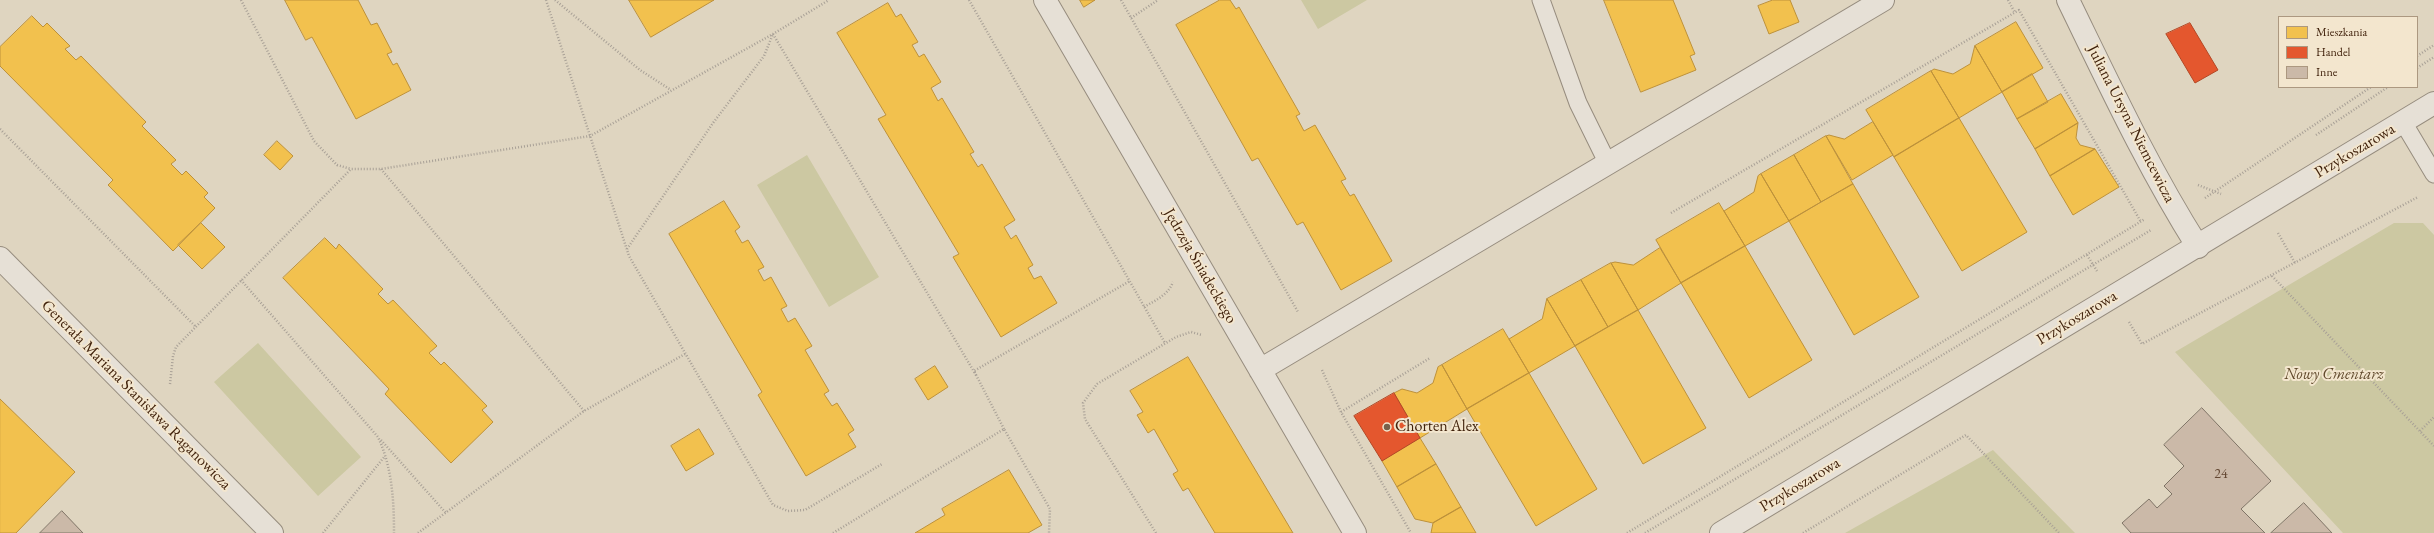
<!DOCTYPE html>
<meta charset="utf-8">
<style>
body{margin:0}
#map{position:relative;width:2434px;height:533px;overflow:hidden;background:#dfd5c0;font-family:"EB Garamond",serif}
canvas{display:block}
.legend{position:absolute;left:2278px;top:16px;width:140px;height:72px;box-sizing:border-box;background:#f3e6ce;border:1px solid #ac9880;margin:0;padding:5px 7px;list-style:none;font-size:12px;color:#41220c}
.legend li{display:flex;align-items:center;gap:8px;height:20px}
.legend b{width:20px;border:1px solid #ac9880}
</style>
<div id="map">
<canvas width="2434" height="533"></canvas>
<ul class="legend">
<li><b style="height:11px;background:#f2c14e"></b>Mieszkania</li>
<li><b style="height:11px;background:#e4572e"></b>Handel</li>
<li><b style="height:11px;background:#cbb9a8"></b>Inne</li>
</ul>
</div>
<script>
const context = document.querySelector('canvas').getContext('2d');
context.lineJoin = 'round';
function fill(path, color) {
  context.fillStyle = color;
  context.fill(path, 'evenodd');
}
function trace(path, color, width, dash) {
  context.strokeStyle = color;
  context.lineWidth = width;
  context.lineCap = dash ? 'butt' : 'round';
  context.setLineDash(dash || []);
  context.stroke(path);
}
function drawText(font, color, halo, rows, align = 'center') {
  context.font = font + ' "EB Garamond",serif';
  context.lineWidth = 4;
  context.setLineDash([]);
  context.textBaseline = 'middle';
  context.strokeStyle = halo;
  context.fillStyle = color;
  for (const [text, x, y, turn = 0] of rows) {
    context.save();
    context.translate(x, y);
    context.rotate((+turn || 0) * Math.PI / 180);
    context.textAlign = isNaN(turn) ? turn : align;
    if (halo) context.strokeText(text, 0, 0);
    context.fillText(text, 0, 0);
    context.restore();
  }
}
const green = new Path2D(`
 M1301,0H1367L1318,29Z
 M807,155L879,277L829,307L757,185Z
 M2394,223H2423L2434,235V533H2343L2175,352Z
 M258,343L361,457L318,496L214,382Z
 M1993,450L2075,533H1845Z`);
const homes = new Path2D(`
 M285,0H358L371,25L377,23L392,52L387,54L393,65L397,63L411,90L356,119L312,37L306,40Z
 M629,0H714L651,37Z
 M1080,0H1095L1084,7Z
 M1220,0H1230L1236,9L1239,7L1300,114L1296,116L1304,131L1315,125L1346,179L1341,181L1350,196L1354,194L1392,261L1341,290L1303,222L1297,225L1258,158L1252,161L1176,25Z
 M1604,0H1673L1695,54L1690,56L1696,70L1641,92Z
 M1773,0H1790L1799,22L1769,34L1758,6Z
 M888,3L896,17L901,14L918,42L912,45L919,57L924,54L941,82L931,88L938,101L942,98L974,152L970,154L978,167L982,164L1015,220L1004,227L1011,239L1016,235L1033,265L1028,268L1034,279L1041,276L1057,303L1001,337L953,257L959,254L878,119L886,115L837,33Z
 M32,16L43,27L47,23L70,46L65,49L76,60L81,56L146,122L142,126L176,160L171,164L182,175L186,171L208,193L204,197L215,208L173,251L108,185L113,180L0,66V47Z
 M2016,22L2043,68L2002,92L1975,46Z
 M1975,46L2002,92L1959,118L1931,71L1934,69L1953,74L1970,64Z
 M1931,71L1959,118L1894,157L1866,110Z
 M2032,74L2048,102L2017,119L2002,92Z
 M2061,94L2078,123L2035,149L2017,119Z
 M1959,118L2027,232L1962,271L1894,157Z
 M1873,122L1893,155L1852,180L1826,136L1829,135L1844,139Z
 M2078,123L2076,138L2080,145L2095,149L2050,176L2035,149Z
 M1826,136L1853,184L1821,202L1794,155Z
 M277,141L293,156L280,170L264,155Z
 M2095,149L2119,187L2073,215L2050,176Z
 M1794,155L1821,202L1789,221L1761,174Z
 M1761,174L1789,221L1745,246L1724,211L1754,192L1758,176Z
 M1853,184L1919,297L1854,335L1789,221Z
 M724,201L740,227L735,231L742,243L748,240L764,267L758,270L764,281L771,277L787,306L781,309L788,322L795,318L812,346L805,350L829,391L824,394L832,406L837,403L854,430L848,434L856,447L806,476L758,395L762,392L669,234Z
 M1719,203L1745,246L1681,283L1656,240Z
 M201,223L225,247L202,269L178,245Z
 M325,238L336,249L339,244L383,289L378,294L388,304L393,300L437,346L429,353L441,365L444,362L487,406L482,410L493,422L451,463L385,394L389,389L283,278Z
 M1745,246L1812,360L1749,398L1681,283Z
 M1660,248L1681,283L1638,310L1611,263L1615,262L1633,265Z
 M1611,263L1638,310L1608,327L1581,280Z
 M1581,280L1608,327L1575,346L1547,299Z
 M1547,299L1575,346L1529,373L1509,339L1542,319Z
 M1638,310L1706,428L1643,464L1575,346Z
 M1503,329L1529,373L1467,409L1442,365Z
 M1188,357L1293,533H1215L1188,488L1183,491L1173,474L1178,471L1154,429L1148,433L1137,415L1143,412L1130,391Z
 M1442,365L1467,409L1420,438L1394,393L1402,389L1417,393L1433,383L1438,367Z
 M935,366L948,387L928,400L915,379Z
 M1529,373L1597,489L1536,526L1467,409Z
 M0,399L75,472L16,533H0Z
 M699,429L714,454L686,471L671,446Z
 M1420,438L1436,464L1397,487L1382,461Z
 M1436,464L1461,507L1433,523L1415,519L1397,487Z
 M1009,470L1042,525L1028,533H915L945,515L942,509Z
 M1461,507L1476,533H1431L1433,523Z`);
const shops = new Path2D(`
 M2190,23L2218,70L2195,83L2166,34Z
 M1394,393L1420,438L1382,461L1354,416Z`);
const building = new Path2D(`
 M2202,408L2271,481L2241,509L2265,533H2131L2122,523L2149,499L2157,508L2172,494L2164,486L2184,466L2164,445Z
 M2304,503L2332,533H2271Z
 M62,511L83,533H40Z`);
const path = new Path2D(`
 M241,0L314,141L337,165L351,169
 M546,0L629,256L773,505L788,511L805,510L882,464
 M555,0L640,70L671,90
 M969,0L1165,343
 M1121,0L1298,312
 M2008,0L2015,13
 M1131,18L1158,0
 M773,34L976,375
 M2417,56L2434,45
 M2417,68L2434,57
 M0,129L195,326
 M2316,135L2388,87
 M381,169L584,411
 M2198,185L2221,194
 M2205,198L2371,87
 M1671,213L2019,10L2141,222
 M2278,233L2295,263
 M627,249L713,123L764,56L773,34
 M2087,255L2097,271
 M2272,276L2434,446
 M241,280L378,437C392,467 394,500 394,533
 M1144,307C1156,300 1168,295 1173,282
 M2129,322L2142,344L2418,197
 M1322,370L1341,412L1411,533
 M170,384L173,356L176,347L351,169H381L590,136L773,34L829,0
 M1341,412L1430,358
 M1004,429L974,371L1130,281
 M2420,431L2434,417
 M381,440L446,513
 M323,533L385,456
 M418,533L584,411L685,354
 M833,533L1004,429L1050,509L1049,533
 M1156,533L1085,419L1083,403L1097,384L1176,337L1191,332L1202,335
 M1627,533L2145,219
 M1645,533L2151,230
 M1803,533L1966,435L2059,533`);
const service = new Path2D(`
 M1541,0L1578,103L1608,164
 M2403,122L2434,174`);
const minor = new Path2D(`
 M1045,0L1355,533
 M2068,0C2109,84 2148,168 2198,247
 M0,258L272,533
 M1260,370L1883,0`);
const tertiary = new Path2D(`
 M1721,533L2434,103`);
const markers = [
 [1387,427,4,"#78614b"]
];
const numberNames = [
 ["24",2221,474]
];
const streetNames = [
 ["Juliana Ursyna Niemcewicza",2131,124,63],
 ["Przykoszarowa",2355,151,-31],
 ["Jędrzeja Śniadeckiego",1200,266,60],
 ["Przykoszarowa",2077,318,-31],
 ["Generała Mariana Stanisława Raganowicza",136,395,45],
 ["Przykoszarowa",1800,485,-31]
];
const parkNames = [
 ["Nowy Cmentarz",2334,375]
];
const poiNames = [
 ["Chorten Alex",1395,427]
];
fill(green, '#ccc8a2');
fill(homes, '#f2c14e');
trace(homes, '#bd913a', 1);
fill(shops, '#e4572e');
trace(shops, '#b34724', 1);
fill(building, '#cbb9a8');
trace(building, '#7f7466', 1);
trace(service, '#968c7e', 19);
trace(minor, '#968c7e', 24);
trace(tertiary, '#968c7e', 24);
trace(path, '#a8a096', 2.5, [1, 2]);
trace(service, '#e6e0d6', 17);
trace(minor, '#e6e0d6', 22);
trace(tertiary, '#e6e0d6', 22);
for (const [x, y, r, color] of markers) {
  const dot = new Path2D();
  dot.arc(x, y, r, 0, 2 * Math.PI);
  context.fillStyle = color;
  context.fill(dot);
  trace(dot, '#f3e6ce', 1.5);
}
drawText('14px', '#644833', null, numberNames);
drawText('16px', '#41220c', '#f3e6ce', streetNames);
drawText('italic 16px', '#60492b', '#f3e6ce', parkNames);
drawText('16px', '#41220c', '#f3e6ce', poiNames, 'left');
</script>
